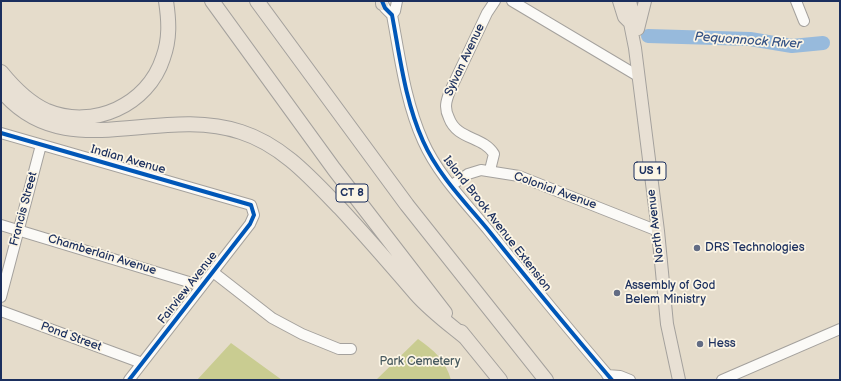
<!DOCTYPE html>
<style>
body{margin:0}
#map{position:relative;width:841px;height:381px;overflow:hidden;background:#e5dccb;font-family:"Balsamiq Sans",sans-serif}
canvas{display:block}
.frame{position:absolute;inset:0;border:2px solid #1b2f5e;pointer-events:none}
</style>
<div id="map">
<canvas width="841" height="381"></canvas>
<div class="frame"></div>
</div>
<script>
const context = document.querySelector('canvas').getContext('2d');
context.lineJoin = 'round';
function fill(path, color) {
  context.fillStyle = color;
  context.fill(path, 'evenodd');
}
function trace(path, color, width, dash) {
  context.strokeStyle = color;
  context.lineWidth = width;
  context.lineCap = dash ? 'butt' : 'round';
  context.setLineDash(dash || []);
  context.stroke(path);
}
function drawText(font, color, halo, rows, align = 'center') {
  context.font = font + ' "Balsamiq Sans",sans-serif';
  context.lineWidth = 3.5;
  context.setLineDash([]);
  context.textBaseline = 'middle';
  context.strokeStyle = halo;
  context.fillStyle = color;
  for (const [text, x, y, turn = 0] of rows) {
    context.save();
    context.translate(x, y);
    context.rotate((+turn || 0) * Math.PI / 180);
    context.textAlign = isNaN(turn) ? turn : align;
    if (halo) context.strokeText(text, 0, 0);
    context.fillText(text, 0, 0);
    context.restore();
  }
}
const green = new Path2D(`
 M418,339C434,350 446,361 451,380H376Z
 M231,343L282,380H197Z`);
const river = new Path2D(`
 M648,36L750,39L792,46L823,43`);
const minor = new Path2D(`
 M382,1L385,8L392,15C400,57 405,101 423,141C438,175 466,203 489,231C529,281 570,331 612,380
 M512,1L638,76
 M796,1L804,21
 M392,15L395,11L397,1
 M1,133L251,205L254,215L250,224L129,380
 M490,170L494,154C483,136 457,140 449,118C444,108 446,101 450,91L487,13L495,1
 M452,185L468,174L481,170L519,176L658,231
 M1,225L202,286
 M213,272L272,318L302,334L339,349H351
 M1,297L41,145
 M1,311L142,363
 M607,375L620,376L630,380
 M722,380L840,329`);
const major = new Path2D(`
 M382,1V4
 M619,1L624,17L630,23
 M630,1L633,14L630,23L635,48L658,231L667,324L679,380
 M638,29L645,1`);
const highway = new Path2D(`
 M212,1L334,169L445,313
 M257,1L407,205L546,380
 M1,72C14,88 29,103 47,111C93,130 148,105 163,58C170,39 169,21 166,1
 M1,90C64,167 157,104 241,132C282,145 311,178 340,208C366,236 391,265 416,294C431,311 449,324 466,338
 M461,332L500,380`);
const cycleway = new Path2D(`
 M382,1L385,8L392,15C400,57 405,101 423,141C438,175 466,203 489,231C529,281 570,331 612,380
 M1,133L251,205L254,215L250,224L129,380`);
const markers = [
 [697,248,4,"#626c84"],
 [617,293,4,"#626c84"],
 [700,344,4,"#626c84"]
];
const shields = [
 [650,171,32],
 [352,193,32]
];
const shieldNames = [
 ["US 1",650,171],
 ["CT 8",352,193]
];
const streetNames = [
 ["Sylvan Avenue",465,60,-65],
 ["Indian Avenue",128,160,16],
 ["Colonial Avenue",555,191,20],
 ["Francis Street",24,209,-75],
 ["Island Brook Avenue Extension",497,224,52],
 ["North Avenue",656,226,-97],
 ["Chamberlain Avenue",102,255,17],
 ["Fairview Avenue",188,288,-52],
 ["Pond Street",71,337,20]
];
const poiNames = [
 ["DRS Technologies",705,248],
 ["Assembly of God",625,286],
 ["Belem Ministry",625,300],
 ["Hess",708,344]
];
const parkNames = [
 ["Park Cemetery",420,362]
];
const waterNames = [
 ["Pequonnock River",748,41,4]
];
fill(green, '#c9cc91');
trace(river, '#97badc', 14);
trace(minor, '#a4a19d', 12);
trace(major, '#a4a19d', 14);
trace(highway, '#a4a19d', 16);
trace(minor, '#fbfaf7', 10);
trace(major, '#e8e0d4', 12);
trace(highway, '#e8e0d4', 14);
trace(cycleway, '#0057b8', 4);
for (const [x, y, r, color] of markers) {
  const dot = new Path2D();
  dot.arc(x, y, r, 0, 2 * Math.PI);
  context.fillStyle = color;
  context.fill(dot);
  trace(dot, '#fcf5e5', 1.5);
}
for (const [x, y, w] of shields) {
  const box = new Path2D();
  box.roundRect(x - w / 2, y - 9, w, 18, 3);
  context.fillStyle = '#fcf5e5';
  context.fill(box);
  trace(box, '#1b2f5e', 1);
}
drawText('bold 11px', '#1b2f5e', null, shieldNames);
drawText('12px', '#1b2f5e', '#fcf5e5', streetNames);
drawText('12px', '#1b2f5e', '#fcf5e5', poiNames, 'left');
drawText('12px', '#485a5f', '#fcf5e5', parkNames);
drawText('italic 13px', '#365486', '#fcf5e5', waterNames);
</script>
